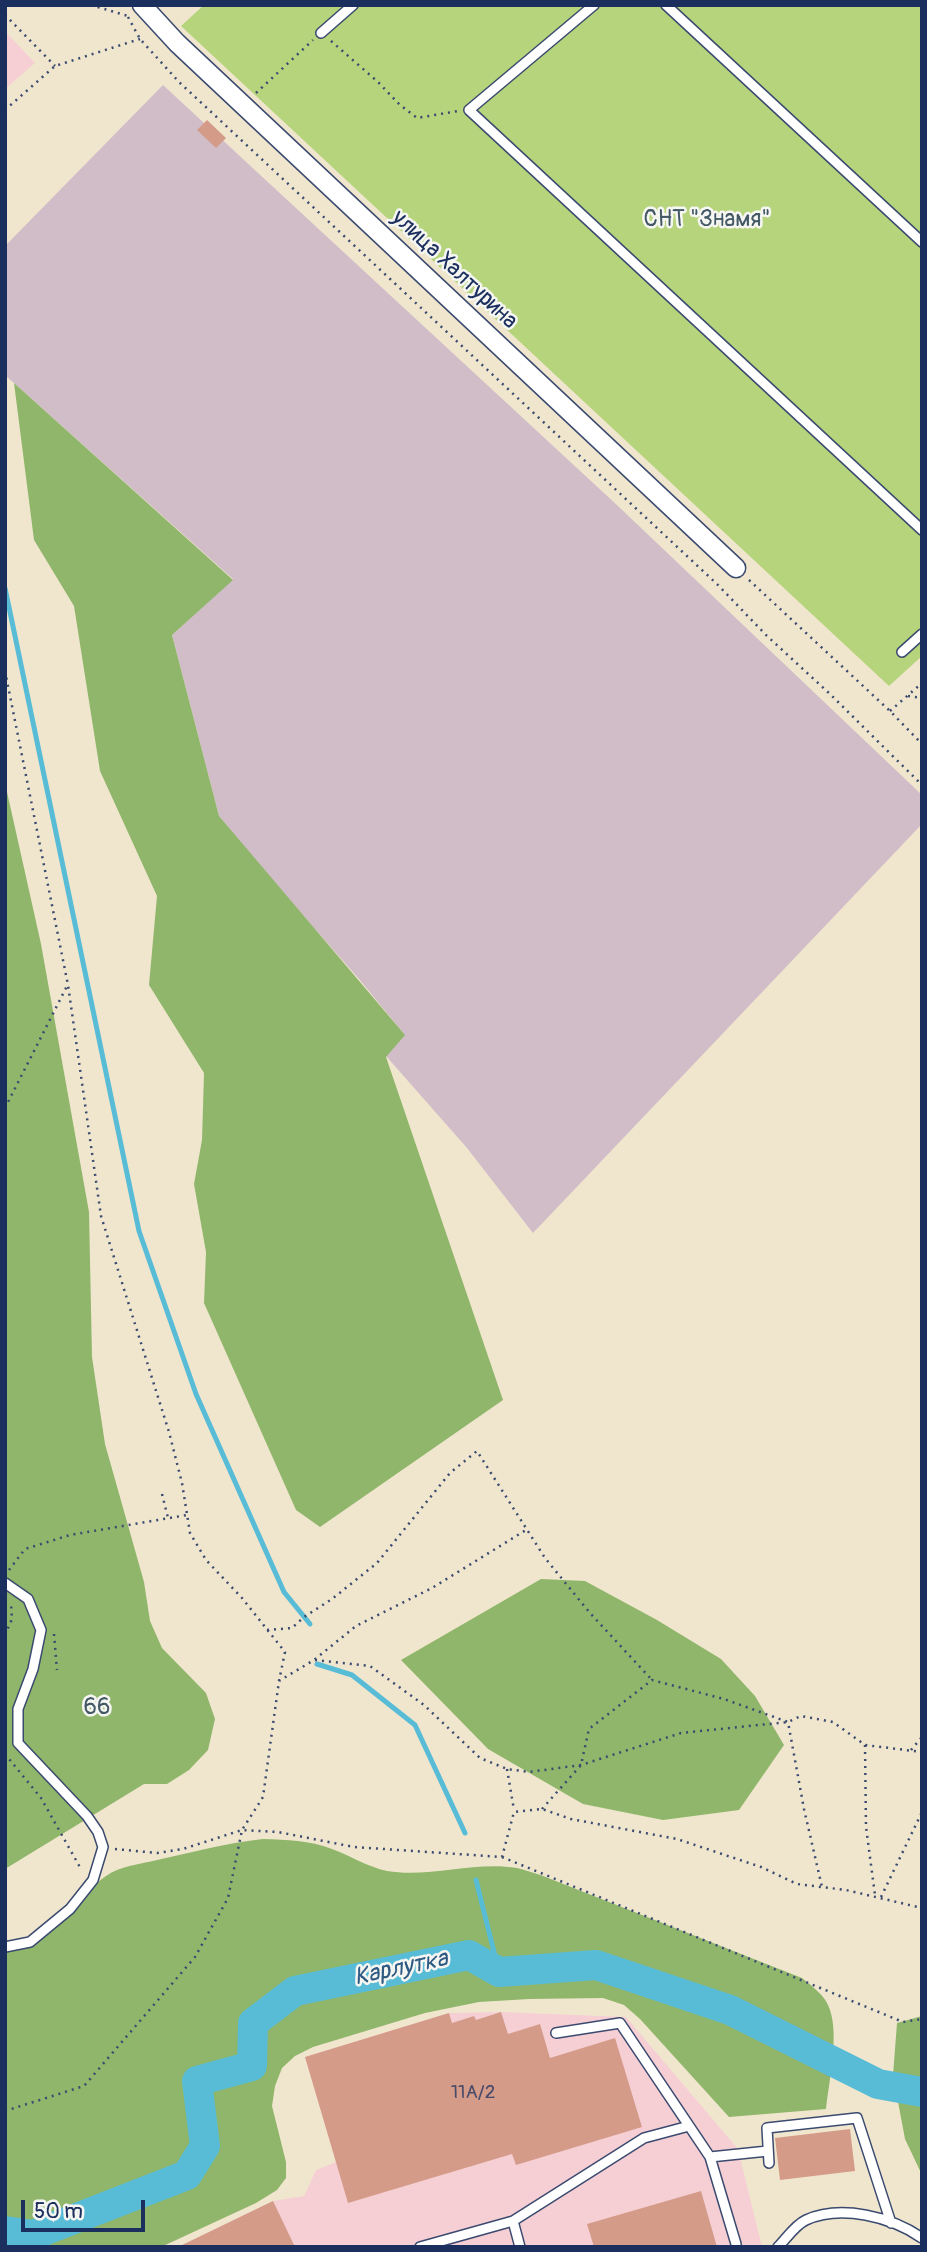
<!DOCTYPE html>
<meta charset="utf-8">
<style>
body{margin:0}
#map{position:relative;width:927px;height:2252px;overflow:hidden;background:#f0e6ce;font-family:Pangolin,sans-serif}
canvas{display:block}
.frame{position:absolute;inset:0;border:7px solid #1b2f5e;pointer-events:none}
.scale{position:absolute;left:21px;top:2200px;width:124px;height:32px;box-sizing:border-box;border:4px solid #1b2f5e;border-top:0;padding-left:9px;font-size:21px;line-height:24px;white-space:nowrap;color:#1b2f5e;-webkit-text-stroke:5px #f6f6f2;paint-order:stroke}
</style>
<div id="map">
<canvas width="927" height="2252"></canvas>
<div class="frame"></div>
<div class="scale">50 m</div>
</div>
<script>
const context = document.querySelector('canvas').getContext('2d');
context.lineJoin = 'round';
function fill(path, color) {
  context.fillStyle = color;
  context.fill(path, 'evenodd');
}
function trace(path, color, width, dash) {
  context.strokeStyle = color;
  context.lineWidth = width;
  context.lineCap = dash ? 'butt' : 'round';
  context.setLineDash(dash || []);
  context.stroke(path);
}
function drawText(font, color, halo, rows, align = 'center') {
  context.font = font + ' Pangolin,sans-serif';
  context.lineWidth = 5;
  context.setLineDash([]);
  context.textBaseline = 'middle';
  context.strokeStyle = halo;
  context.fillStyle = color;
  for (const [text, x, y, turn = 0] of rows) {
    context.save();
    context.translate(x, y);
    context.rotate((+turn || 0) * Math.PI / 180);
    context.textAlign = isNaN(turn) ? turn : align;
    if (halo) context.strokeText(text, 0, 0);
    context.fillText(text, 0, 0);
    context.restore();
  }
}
const built = new Path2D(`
 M5,31L35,63L5,89Z
 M501,2012L626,2017L738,2149L762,2247H178L273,2201L304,2196L316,2170L336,2162L305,2057L449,2013Z`);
const industrial = new Path2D(`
 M163,85L618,506L922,795V824L533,1233L467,1148L386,1056L404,1034L359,979L269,877L219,816L172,635L233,579L5,375V246Z`);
const green = new Path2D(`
 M204,5H922V656L889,686L181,26Z`);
const forest = new Path2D(`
 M14,383L233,580L172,635L219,816L405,1035L386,1057L503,1400L320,1527L296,1510L204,1303L206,1252L194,1184L202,1140L204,1073L149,985L157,896L100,771L74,606L34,540Z
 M5,783L41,944L89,1212L92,1357L105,1444L144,1582L150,1621L162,1648L206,1693L215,1719L208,1750L189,1770L167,1784H144L5,1869Z
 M541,1579L585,1581L657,1620L721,1659L755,1696L784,1745L739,1810L663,1820L583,1804L488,1749L401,1660Z
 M263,1839C287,1840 309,1840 332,1849C351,1856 368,1867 387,1871C430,1878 474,1861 517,1868C526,1870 534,1873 543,1876L802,1978C813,1987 826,1996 830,2010C839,2037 829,2081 826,2109L729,2117L640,2019L624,2005L603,1998L529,1999L479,2002L425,2013L313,2047L295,2056L282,2068L275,2086L272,2106L286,2162V2178L277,2190L256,2203L161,2247H5V1943C58,1935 68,1902 106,1876C120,1866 141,1864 157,1860C193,1852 227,1843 263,1839Z
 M922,2016V2175L905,2139L893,2075L897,2023Z`);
const stream = new Path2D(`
 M5,588L139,1231L196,1394L284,1592L310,1624
 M317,1664L352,1675L415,1725L465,1833
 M476,1880L499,1972`);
const river = new Path2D(`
 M5,2231L33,2235L187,2175L205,2146L197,2081L252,2066L253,2023L295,1991L469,1955L499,1972L596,1965L730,2010L878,2084L922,2092`);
const building = new Path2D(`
 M207,120L226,138L216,148L197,130Z
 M501,2012L508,2034L540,2024L550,2058L615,2038L642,2127L516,2165L512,2154L348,2203L305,2057L449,2013L452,2023L474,2016L476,2020Z
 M850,2129L855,2171L780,2180L775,2138Z
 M701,2191L717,2247H594L587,2224Z
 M273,2201L295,2247H178Z`);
const path = new Path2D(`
 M91,5L128,16
 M5,15L55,66
 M128,17L140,39L179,82L718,585L766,635L831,695L922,785
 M331,41L378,82L399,104L417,118L458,111
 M256,93L313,40
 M5,110L55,66L140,39
 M749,580L890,711L922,744
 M5,671L68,985L101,1216L169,1432L182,1483L190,1533L206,1560L242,1598L285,1652L279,1681
 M908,696L922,698
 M890,711L922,683
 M5,1108L67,986
 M162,1494L168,1518
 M9,1570L25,1549L70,1535L187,1515
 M267,1630L292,1628L304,1617L332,1599L377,1563L450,1473L477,1451L545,1558L590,1613L652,1680
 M54,1634L57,1670
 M5,1635L12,1619L11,1603
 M315,1660L370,1666L424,1705L480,1758L507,1769L529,1772L581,1765L681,1733L788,1722L801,1716L833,1722L865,1745L922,1752
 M865,1745L866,1827L875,1895
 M911,1750L922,1737
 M5,1754L41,1798L81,1869
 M507,1769L514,1810
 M542,1809L581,1765L589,1729L652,1680L724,1699L788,1722L804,1809L822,1887
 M115,1849L157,1853L183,1849L242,1830L278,1832L354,1847L502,1857L514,1812L542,1809L571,1819L677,1839L761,1867L797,1884L846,1890L922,1908
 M502,1857L903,2022L922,2019
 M881,1897L922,1812
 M5,2111L84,2086L195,1957L228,1898L242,1830L263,1797L279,1681L314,1660L356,1626L432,1588L526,1530`);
const service = new Path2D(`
 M594,5L469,110L922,530
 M666,5L922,242
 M321,33L353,5
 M902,652L922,634
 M5,1583L28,1599L41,1630L33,1669L18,1709V1743L87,1816L98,1832L103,1847L93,1880L70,1909L30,1942L5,1947
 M556,2033L620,2023L710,2157L736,2244
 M710,2157L768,2151
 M769,2163L767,2128L857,2118L891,2223
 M513,2221L520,2247
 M420,2247L513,2221L644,2138L689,2126
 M778,2247C786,2239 795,2225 806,2220C841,2204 892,2217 922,2238`);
const minor = new Path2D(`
 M142,5L177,43L736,568`);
const numberNames = [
 ["11А/2",473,2093]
];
const parkNames = [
 ["СНТ \"Знамя\"",707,220],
 ["66",97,1708]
];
const streetNames = [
 ["улица Халтурина",454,270,43]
];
const waterNames = [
 ["Карлутка",401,1969,-12]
];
fill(built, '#f6cfd5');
fill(industrial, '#d1bdc8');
fill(green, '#b6d47b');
fill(forest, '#90b66b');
trace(stream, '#58bcd6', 5);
trace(river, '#58bcd6', 30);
fill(building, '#d49b89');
trace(service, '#3b4a6f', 12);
trace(minor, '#3b4a6f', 21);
trace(path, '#3b4a6f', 2.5, [2, 5]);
trace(service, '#fff', 9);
trace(minor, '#fff', 18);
drawText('19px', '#494a69', null, numberNames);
drawText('23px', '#425865', '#f6f6f2', parkNames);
drawText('23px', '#1b2f5e', '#f6f6f2', streetNames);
drawText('italic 24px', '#2d5982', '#f6f6f2', waterNames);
</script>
